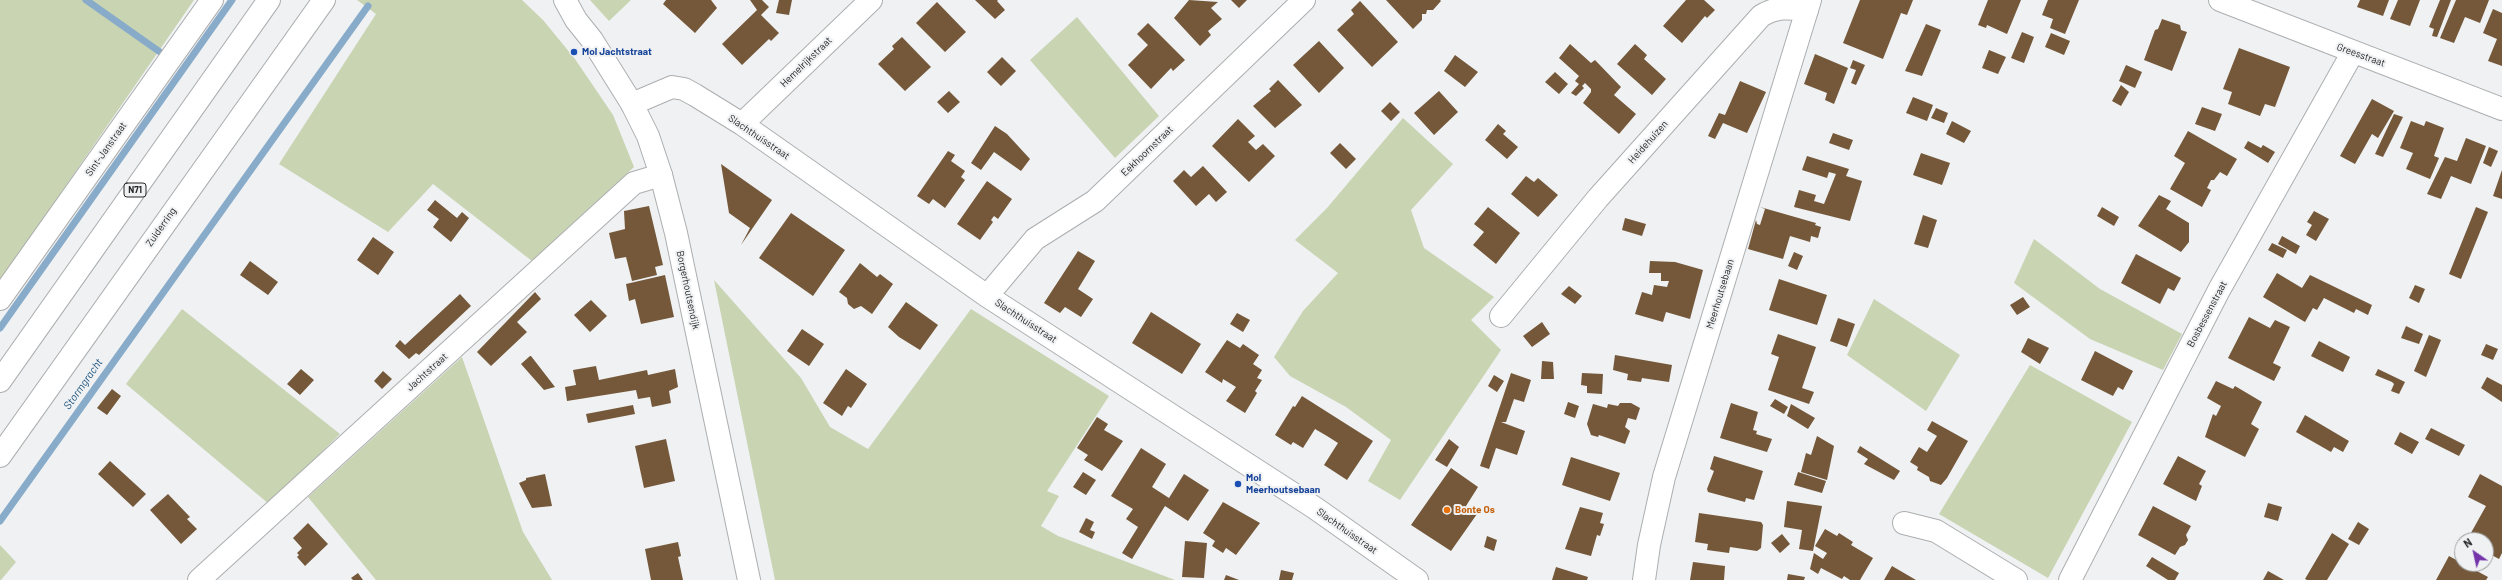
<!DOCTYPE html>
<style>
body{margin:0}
#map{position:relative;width:2502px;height:580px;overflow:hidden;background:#eff1f3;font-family:Barlow,sans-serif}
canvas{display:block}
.north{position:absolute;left:2454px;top:532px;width:40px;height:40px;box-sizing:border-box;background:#eff1f3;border:1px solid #9e9fa1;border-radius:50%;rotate:326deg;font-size:11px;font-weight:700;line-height:16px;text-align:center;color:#242525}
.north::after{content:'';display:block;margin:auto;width:14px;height:18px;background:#7534a9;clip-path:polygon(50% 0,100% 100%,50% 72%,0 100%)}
</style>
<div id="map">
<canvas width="2502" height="580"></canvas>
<div class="north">N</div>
</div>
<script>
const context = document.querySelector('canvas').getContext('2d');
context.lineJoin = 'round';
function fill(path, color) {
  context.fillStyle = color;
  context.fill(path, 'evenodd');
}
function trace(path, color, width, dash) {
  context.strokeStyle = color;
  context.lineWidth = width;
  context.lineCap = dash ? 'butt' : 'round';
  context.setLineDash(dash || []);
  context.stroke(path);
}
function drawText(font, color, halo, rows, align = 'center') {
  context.font = font + ' Barlow,sans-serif';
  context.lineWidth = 4;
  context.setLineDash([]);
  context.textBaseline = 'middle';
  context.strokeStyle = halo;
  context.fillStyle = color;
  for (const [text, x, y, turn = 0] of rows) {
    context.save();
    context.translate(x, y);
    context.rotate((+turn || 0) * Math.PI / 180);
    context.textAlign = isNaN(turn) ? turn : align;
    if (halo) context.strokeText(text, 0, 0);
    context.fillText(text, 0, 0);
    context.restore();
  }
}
const green = new Path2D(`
 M0,0H194L0,281Z
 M357,0H522L543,20L575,59L613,115L634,167L532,261L433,184L388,232L279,164L376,14Z
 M590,0H631L609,21Z
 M1077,17L1159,116L1115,158L1030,60Z
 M1403,118L1453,164L1411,210L1424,248L1494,297L1471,320L1501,350L1400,500L1368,481L1391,440L1346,407L1290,376L1274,357L1303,311L1338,273L1295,240L1327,208Z
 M2034,239L2100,289L2182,334L2163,370L2090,339L2014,283Z
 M714,280L801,378L830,427L868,449L971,309L1109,396L1047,491L1059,496L1041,526L1058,536L1175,580H775Z
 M1874,299L1960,355L1926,411L1847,355Z
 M182,309L340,434L269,504L126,384Z
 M462,357L523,532L552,580H376L308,497Z
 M2030,365L2132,422L2048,578L1939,514Z
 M0,545L16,562L1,580H0Z`);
const stream = new Path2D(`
 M86,0L160,52
 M0,328L232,0
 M0,521L368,6`);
const building = new Path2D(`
 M666,0H711L717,8L695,33L663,4Z
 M750,0H762L769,7L761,15L779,33L771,41L769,39L742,65L722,44L757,10Z
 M779,0H792L789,15L776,13Z
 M975,0H998L997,1L1005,10L995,19Z
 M1189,0L1218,2L1211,8L1222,19L1208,31L1211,35L1200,46L1174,18Z
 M1231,0H1247L1239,8Z
 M1386,0H1440L1441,1L1433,10H1427L1426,14H1422V20L1413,29Z
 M1686,0H1704L1715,10L1707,18L1705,16L1682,43L1663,26Z
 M1860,0H1913L1907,15L1901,13L1883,59L1843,43Z
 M1988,0H2021L2007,34L1987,25L1986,28L1978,25Z
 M2048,0H2079L2065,34L2050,28L2053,19L2042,15Z
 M2360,0H2389L2383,16L2357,7Z
 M2398,0H2420L2410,26L2390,19Z
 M2440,0H2451L2437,37L2432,36L2434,29L2429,27Z
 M2456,0H2489L2480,23L2465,17L2454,43L2440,38Z
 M1360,1L1398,42L1372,67L1337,30L1354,14L1351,10Z
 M937,2L966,32L945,52L916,23Z
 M2493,9L2502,13V66L2488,61L2497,39L2483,33Z
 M2162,19L2180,25L2181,30L2187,32L2172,71L2144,60L2155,30L2158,29Z
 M1148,23L1185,60L1173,71L1171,68L1151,89L1128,65L1148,45L1137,34Z
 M1926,24L1941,30L1922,76L1905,71Z
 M2022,32L2034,37L2024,63L2011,58Z
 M2051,33L2070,41L2064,55L2045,47Z
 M902,37L931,67L905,91L878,64L894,49L892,46Z
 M1319,41L1344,68L1319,93L1293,65Z
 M1570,44L1591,63L1595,60L1621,87L1614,95L1636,114L1619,134L1583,103L1591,92V89L1585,83L1582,86L1584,88L1576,96L1571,93L1579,84L1575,81L1579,76L1559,58Z
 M1635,44L1647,55L1644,59L1666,79L1652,95L1617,64Z
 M2239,48L2290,67L2275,107L2265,104L2260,116L2228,104L2232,92L2223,89Z
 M1989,50L2006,57L1998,74L1982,68Z
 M1815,54L1848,68L1834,104L1825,100L1827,93L1804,84Z
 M1455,55L1478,72L1465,87L1444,71Z
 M1002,57L1016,71L1001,86L987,72Z
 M1853,60L1865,65L1856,85L1851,83L1856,70L1850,68Z
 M2126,65L2142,72L2135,88L2119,81Z
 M1555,72L1568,84L1559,94L1545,82Z
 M1278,80L1302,105L1275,128L1253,106L1271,91L1269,89Z
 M1740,81L1766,92L1747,133L1723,123L1715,139L1708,136L1719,113L1725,115Z
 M2121,85L2129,92L2121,106L2112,101Z
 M949,91L960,102L948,113L937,102Z
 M1439,91L1458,112L1434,135L1414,113Z
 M1913,97L1933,105L1927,121L1906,113Z
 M2372,99L2394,111L2378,138L2372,134L2355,164L2340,156Z
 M1390,102L1400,112L1391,121L1381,111Z
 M2202,107L2222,114L2215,131L2195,124Z
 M1936,108L1948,113L1944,123L1931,118Z
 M2394,114L2403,117L2383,157L2375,154Z
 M1238,119L1255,136L1248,142L1256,150L1263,144L1275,156L1249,182L1212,146Z
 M1952,121L1971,131L1964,143L1946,134Z
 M2411,121L2424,126L2426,121L2444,128L2434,156L2439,158L2430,179L2406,169L2413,153L2400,148Z
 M1498,124L1506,131L1503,134L1518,147L1507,159L1485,140Z
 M995,126L1007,134L1030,159L1021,171L994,152L981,170L971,163Z
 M2188,131L2237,159L2227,176L2220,172L2214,180H2211L2207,188L2211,190L2202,207L2170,189L2185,163L2174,156Z
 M1833,133L1853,140L1849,150L1829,143Z
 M2466,138L2486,146L2471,184L2451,176L2441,199L2427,194L2445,157L2457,161Z
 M2248,141L2261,148L2263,145L2275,152L2268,163L2244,148Z
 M1340,143L1356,159L1346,169L1330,153Z
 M2489,147L2498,151L2491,167L2483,163Z
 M948,151L955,155L951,161L965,171L961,177L965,180L945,208L933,199L929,204L917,196Z
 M1921,153L1950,163L1942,185L1913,175Z
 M1807,156L1849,169L1846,176L1862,181L1850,221L1794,207L1799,190L1816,195L1814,201L1824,204L1836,174L1829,172L1827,178L1802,170Z
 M721,164L772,200L741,245L750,228L729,213Z
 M1203,166L1227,192L1216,202L1209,194L1196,206L1173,181L1184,170L1191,177Z
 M2502,170V199L2493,196Z
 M1526,176L1534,182L1538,178L1558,195L1538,217L1511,194Z
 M987,181L1012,199L998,219L994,216L991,220L993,222L980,240L957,224Z
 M2159,195L2171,201L2166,209L2189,223V242L2181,252L2138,226Z
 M435,200L457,218L462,212L469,218L451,242L433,227L439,219L427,210Z
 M649,206L663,265L655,267L657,275L632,281L626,257L615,259L609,233L625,229L624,211Z
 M1488,207L1520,233L1496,264L1473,245L1484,232L1474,224Z
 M1760,207L1816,223L1815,225L1821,227L1818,238L1811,236L1810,242L1790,236L1783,259L1748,249L1756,220L1757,224L1760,225L1765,209Z
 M2102,207L2119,217L2114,226L2097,216Z
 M2476,207L2488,212L2461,279L2449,274Z
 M2314,211L2329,219L2316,241L2306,235L2312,225L2307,222Z
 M791,213L845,250L813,296L759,258Z
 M1923,215L1937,220L1928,248L1914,244Z
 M1625,218L1646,224L1642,236L1622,230Z
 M2282,236L2300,246L2296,254L2278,244Z
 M373,237L394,252L378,275L357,260Z
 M2272,243L2287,250L2283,258L2268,250Z
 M1078,251L1095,261L1078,289L1093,299L1081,317L1065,307L1060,313L1044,303Z
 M1794,252L1803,256L1797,270L1788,266Z
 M2136,254L2181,278L2174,291L2168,288L2160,304L2121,283Z
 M250,261L278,282L268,295L240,275Z
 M1650,261L1675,262L1703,270L1690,319L1666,312L1663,322L1635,314L1642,292L1652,295L1654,285L1667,287L1669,281H1661V273H1649Z
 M860,263L877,277L880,274L893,284L872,314L861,306L854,309L848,304L847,298L839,292Z
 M2277,273L2302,288L2310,275L2372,305L2368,315L2356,309L2354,313L2324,298L2317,310L2313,308L2305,322L2263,297Z
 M665,275L674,317L641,324L635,299L629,301L626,284Z
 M1779,279L1827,295L1817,325L1769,310Z
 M2415,285L2425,289L2419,303L2409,298Z
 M1569,286L1582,296L1575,304L1561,294Z
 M535,292L541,299L517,322L527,332L491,366L477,352Z
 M460,294L471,306L419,355L416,353L409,359L395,346L400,340L405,345Z
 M2023,297L2030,307L2017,315L2010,305Z
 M591,300L607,316L590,332L574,315Z
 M906,302L938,325L920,350L899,337L888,327Z
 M1151,312L1201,344L1182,374L1132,343Z
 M1237,313L1250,320L1243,332L1230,324Z
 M2249,317L2270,328L2275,320L2290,327L2273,363L2281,367L2274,381L2228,358Z
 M1838,318L1855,324L1847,347L1830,341Z
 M1542,322L1550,334L1532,347L1523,336Z
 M2406,326L2423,334L2419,344L2401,338Z
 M802,329L824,344L809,366L787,351Z
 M1778,334L1816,347L1802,388L1814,392L1809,404L1768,390L1779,357L1771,354Z
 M2429,335L2441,340L2426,377L2414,371Z
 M2028,338L2049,348L2040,364L2021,352Z
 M1227,340L1240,348L1243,344L1259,355L1253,364L1262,370L1257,378L1262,380L1255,391L1257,393L1245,413L1226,401L1236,387L1223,379L1222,383L1205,372Z
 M2319,341L2350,357L2343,372L2311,356Z
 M2486,344L2498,349L2493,360L2481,355Z
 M2095,351L2133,371L2123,390L2118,387L2113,396L2081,380Z
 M1615,355L1672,365L1669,382L1642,378L1641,382L1627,380L1628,374L1613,370Z
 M530,356H531L555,387L544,390L521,364Z
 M1542,361L1553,362L1554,379H1541Z
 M596,366L599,380L647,370L648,375L675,369L678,387L669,391L671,403L652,407L650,397L638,399L636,390L567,401L565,387L576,385L573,370Z
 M301,369L314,380L300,395L287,384Z
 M846,369L867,384L851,408L848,406L842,416L823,403Z
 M2378,369L2405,382L2399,394L2391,391L2394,384L2392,382L2375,375Z
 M383,371L392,379L382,389L374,381Z
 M1511,373L1531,380L1524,402L1514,399L1506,422H1501L1525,431L1517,455L1496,448L1489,469L1480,466Z
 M1582,373L1603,374L1602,394L1587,393V386L1581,385Z
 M1494,375L1504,381L1497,392L1488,386Z
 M2487,377L2502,385V402L2481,388Z
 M2216,381L2233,389L2235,386L2262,402L2251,424L2259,429L2245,457L2205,437L2213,414L2216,416L2221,406L2207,398Z
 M112,389L121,396L107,415L97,408Z
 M1302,396L1373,441L1347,480L1324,465L1338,443L1327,436L1315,429L1303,448L1293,442L1291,445L1275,435L1293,406L1295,407Z
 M1775,399L1788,407L1784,414L1770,406Z
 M1568,402L1579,406L1575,418L1564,414Z
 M1620,403H1631L1640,408L1636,420L1628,418L1625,427L1630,431L1625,444L1599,435L1598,437L1591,435L1587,424L1593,404L1607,408L1608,404L1618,406Z
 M1731,403L1758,412L1753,430L1757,431L1756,434L1772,439L1767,452L1720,438Z
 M1791,404L1815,418L1808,429L1787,416Z
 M633,405L635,414L588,423L586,414Z
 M2305,415L2349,441L2343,452L2334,447L2331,452L2296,432Z
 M1097,417L1108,424L1104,430L1123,441L1102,471L1084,460L1088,455L1077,448Z
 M1932,421L1968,441L1947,478L1941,485L1930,481L1929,477L1917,470L1918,467L1910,462L1919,447L1927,452L1937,436L1927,430Z
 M2431,428L2465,445L2459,456L2425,439Z
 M2400,432L2419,442L2412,454L2394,444Z
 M1817,436L1834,446L1827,480L1801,472L1806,453L1811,455Z
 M666,439L675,481L644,488L635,446Z
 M1449,439L1459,447L1447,467L1435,460Z
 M1860,446L1900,471L1894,480L1864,464L1868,459L1857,452Z
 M1141,448L1166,464L1152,487L1169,498L1184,474L1209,490L1188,521L1165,506L1132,559L1122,553L1138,527L1126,519L1133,509L1111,496Z
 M1714,456L1763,471L1754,500L1746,498L1745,502L1708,492L1707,489L1714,471L1710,469Z
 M2178,456L2206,471L2199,484L2202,486L2196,501L2163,484Z
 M1571,457L1620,473L1610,501L1562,485Z
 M110,461L146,494L133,507L98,474Z
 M1451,468L1478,487L1466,506L1477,514L1451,551L1411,525Z
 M1083,472L1096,480L1086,495L1073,487Z
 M1798,472L1826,481L1822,493L1794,485Z
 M545,474L552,506L532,508L519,483L526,480V478Z
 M2480,474L2502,486V553L2499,559L2486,552V540H2467L2486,506L2468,497Z
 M168,494L190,517L187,519L197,529L181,544L150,510Z
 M1787,501L1822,506L1813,551L1799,549L1802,530L1784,527Z
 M1223,502L1260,523L1236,555L1226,548L1223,553L1212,546L1215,541L1203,533Z
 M2268,503L2282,507L2278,521L2264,517Z
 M2153,506L2191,526L2186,535L2188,540L2185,545L2180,547L2175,555L2138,535Z
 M1580,507L1603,513L1600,523L1604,524L1600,536L1597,535L1591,556L1565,549Z
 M1699,513L1761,522L1763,525L1761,548L1757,551L1730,547L1729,553L1707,550L1708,544L1695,542Z
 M1086,518L1094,522L1090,530L1095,532L1092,539L1079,532Z
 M2358,522L2369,529L2359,545L2348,539Z
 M308,523L328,544L305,566L297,557L299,555L297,553L302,548L293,538Z
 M1825,529L1837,536L1839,533L1853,542L1851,545L1873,558L1860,580H1850L1844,576L1842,579L1821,568L1818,574L1810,569L1814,553L1823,559L1827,553L1815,546Z
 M2332,533L2349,544L2327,580H2307L2305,579Z
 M1782,534L1790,544L1780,553L1771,543Z
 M1487,536L1497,540L1494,551L1484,547Z
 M1185,541L1207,543L1204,578L1182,577Z
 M678,542L681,556L678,557L683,580H651L645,549Z
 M2449,556L2488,577L2486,580H2436Z
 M2152,557L2179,573L2175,580H2168L2146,566Z
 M1693,562L1725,566L1724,580H1690Z
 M1892,566L1916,580H1884Z
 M1556,567L1588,577L1587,580H1552Z
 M1281,570L1294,573L1292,580H1279Z
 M2268,571L2284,580H2263Z
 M358,573L363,580H353L351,578Z
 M1788,574L1805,577L1804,580H1787Z
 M1226,575L1239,580H1224Z`);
const minor = new Path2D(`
 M2220,0L2502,109
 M632,104L672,87L684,89L695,95L742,124L987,296L1315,508L1417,580
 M742,124L871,0
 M987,296L1035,239L1095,201L1304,0
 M0,299L212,0
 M1501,316L1598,198L1761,16C1777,6 1789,8 1807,10
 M1904,523L1936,531L2016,580
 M199,580L634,183L661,175
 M2070,580L2219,290L2353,52`);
const tertiary = new Path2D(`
 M1644,580L1649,545L1664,477L1810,0`);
const secondary = new Path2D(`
 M565,0L576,20L592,40L632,104L648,136L661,175L676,233L749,580`);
const trunk = new Path2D(`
 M0,381L269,0
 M0,456L324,0`);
const markers = [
 [574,52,4,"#1a4fb4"],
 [1238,484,4,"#1a4fb4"],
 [1447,510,4,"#e8710a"]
];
const shields = [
 [135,190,22]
];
const shieldNames = [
 ["N71",135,190]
];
const transitNames = [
 ["Mol Jachtstraat",582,52],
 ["Mol",1246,478],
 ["Meerhoutsebaan",1246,490]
];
const streetNames = [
 ["Greesstraat",2361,55,20],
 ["Hemelrijkstraat",806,62,-44],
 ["Slachthuisstraat",759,137,34],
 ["Heidehuizen",1648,142,-48],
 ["Sint-Janstraat",106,149,-55],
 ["Eekhoornstraat",1147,151,-44],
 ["Zuiderring",161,227,-55],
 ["Borgerhoutsendijk",688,290,78],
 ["Meerhoutsebaan",1720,294,-73],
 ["Bosbessenstraat",2207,314,-62],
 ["Slachthuisstraat",1026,321,33],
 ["Jachtstraat",427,372,-42],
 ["Slachthuisstraat",1347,531,35]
];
const foodNames = [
 ["Bonte Os",1455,510]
];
const waterNames = [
 ["Stormgracht",83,384,-55]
];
fill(green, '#c8d4b2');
trace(stream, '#88abc9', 7);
fill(building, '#745839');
trace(minor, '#acaeaf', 24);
trace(tertiary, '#acaeaf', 24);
trace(secondary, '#acaeaf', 24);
trace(trunk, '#acaeaf', 24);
trace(minor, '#fff', 22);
trace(tertiary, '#fff', 22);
trace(secondary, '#fff', 22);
trace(trunk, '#fff', 22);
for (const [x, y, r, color] of markers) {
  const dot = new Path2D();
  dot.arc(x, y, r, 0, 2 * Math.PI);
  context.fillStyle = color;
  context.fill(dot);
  trace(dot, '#eff1f3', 1.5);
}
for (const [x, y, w] of shields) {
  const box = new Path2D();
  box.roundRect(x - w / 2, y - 7, w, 14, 3);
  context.fillStyle = '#eff1f3';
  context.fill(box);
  trace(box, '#242525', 1);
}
drawText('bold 9px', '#242525', null, shieldNames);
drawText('bold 10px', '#164399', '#eff1f3', transitNames, 'left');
drawText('10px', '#242525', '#eff1f3', streetNames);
drawText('bold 10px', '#c56008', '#eff1f3', foodNames, 'left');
drawText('italic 11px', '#225882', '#eff1f3', waterNames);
</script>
